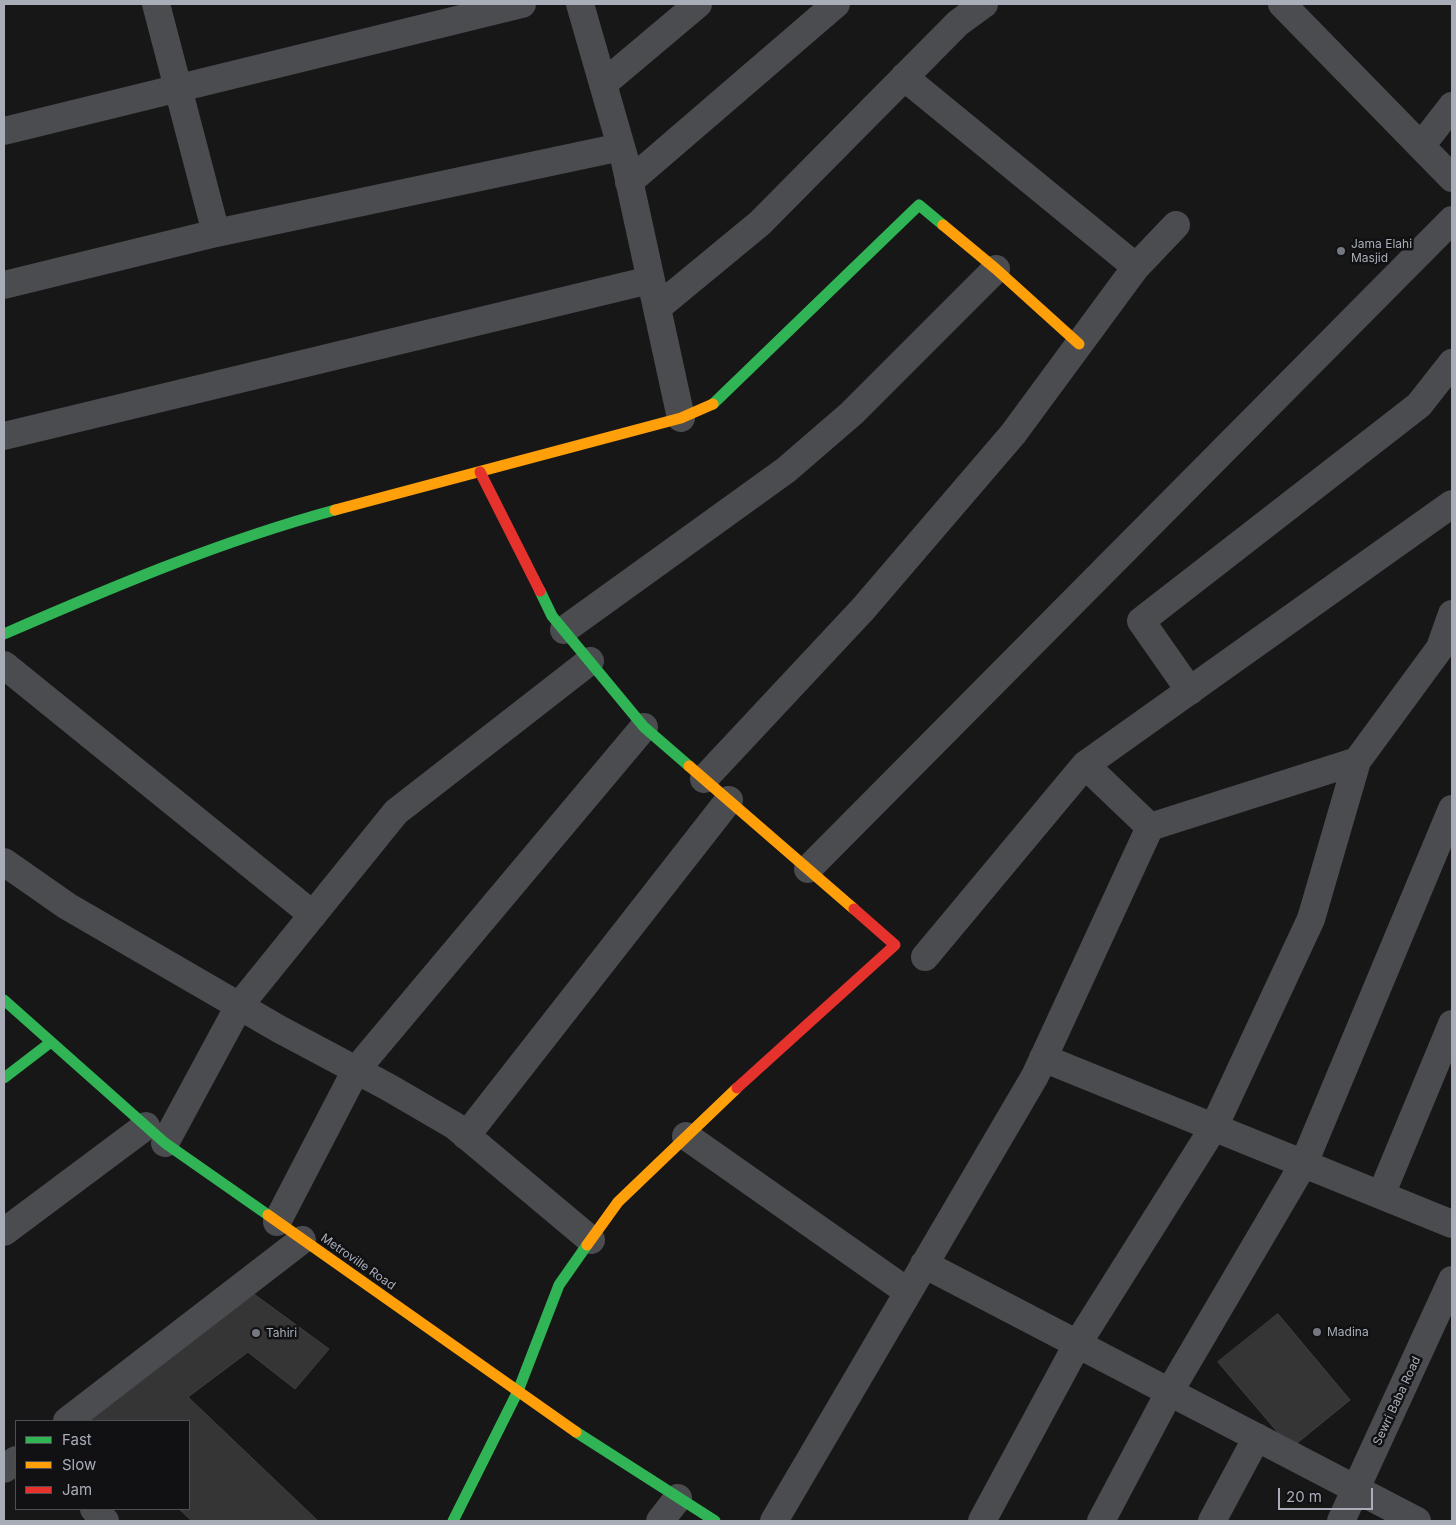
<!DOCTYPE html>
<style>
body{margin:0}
#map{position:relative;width:1456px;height:1525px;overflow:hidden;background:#171717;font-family:Inter,sans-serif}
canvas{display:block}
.frame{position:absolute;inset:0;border:5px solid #a8adb8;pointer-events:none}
.legend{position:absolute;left:15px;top:1420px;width:175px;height:90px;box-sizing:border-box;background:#111113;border:1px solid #4d4f55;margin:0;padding:6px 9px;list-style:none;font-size:15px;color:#a8adb8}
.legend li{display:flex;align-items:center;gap:10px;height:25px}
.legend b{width:25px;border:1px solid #4d4f55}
.scale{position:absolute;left:1278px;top:1488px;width:95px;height:22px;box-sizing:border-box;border:2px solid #a8adb8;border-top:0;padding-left:6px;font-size:15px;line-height:18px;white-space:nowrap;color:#a8adb8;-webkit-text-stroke:4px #111113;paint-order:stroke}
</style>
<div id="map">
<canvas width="1456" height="1525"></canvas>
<div class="frame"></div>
<ul class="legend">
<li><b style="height:6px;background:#30b455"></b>Fast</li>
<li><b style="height:6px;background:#ff9f0a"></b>Slow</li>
<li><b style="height:6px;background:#e5322d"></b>Jam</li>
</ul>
<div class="scale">20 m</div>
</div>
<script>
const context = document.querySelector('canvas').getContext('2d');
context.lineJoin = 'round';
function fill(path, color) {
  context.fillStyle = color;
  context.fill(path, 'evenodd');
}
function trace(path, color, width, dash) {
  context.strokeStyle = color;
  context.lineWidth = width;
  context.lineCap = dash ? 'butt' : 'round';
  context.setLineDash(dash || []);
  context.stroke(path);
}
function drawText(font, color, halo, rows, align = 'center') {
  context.font = font + ' Inter,sans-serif';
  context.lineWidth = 5;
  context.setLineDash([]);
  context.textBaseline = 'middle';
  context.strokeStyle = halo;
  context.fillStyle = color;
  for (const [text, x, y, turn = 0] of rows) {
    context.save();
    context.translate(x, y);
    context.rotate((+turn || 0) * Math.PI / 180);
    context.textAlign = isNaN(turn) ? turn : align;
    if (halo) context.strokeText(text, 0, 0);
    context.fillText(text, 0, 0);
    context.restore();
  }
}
const building = new Path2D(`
 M247,1289L329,1349L295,1389L248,1352L188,1397L318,1521H192L179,1509H189V1421H93L88,1416Z
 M1278,1314L1350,1400L1291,1448L1218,1362Z`);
const street = new Path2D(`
 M156,4L216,233
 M580,4L624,157L681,418
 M1282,4L1452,178
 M904,77L1136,267
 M603,84L698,4
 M4,131L522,4
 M1421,146L1452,106
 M629,182L836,4
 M4,285L216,233L621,147
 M657,308L760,223L958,23L984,4
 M4,436L650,280
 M564,630L786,470L852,413L996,269
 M4,665L313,915
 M1190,691L1141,621L1419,405L1452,363
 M704,779L863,609L1013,434L1136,267L1176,225
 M1150,827L1357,761
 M4,862L67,906L279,1029L388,1087L455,1126L591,1240
 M808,869L1452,220
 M925,957L1085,765L1452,504
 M1043,1058L1452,1224
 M466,1136L729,800
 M686,1136L908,1292
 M165,1143L239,1006L396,812L590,661
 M1381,1195L1452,1024
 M277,1222L356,1070L644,727
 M4,1232L146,1126
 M924,1264L1417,1521
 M67,1421L302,1240
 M4,1469L16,1460
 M94,1509L105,1521
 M660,1521L678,1498
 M774,1521L1035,1076L1150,827L1085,765
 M982,1521L1078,1343L1214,1127L1311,919L1357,761L1440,648L1452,614
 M1101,1521L1170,1391L1304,1163L1452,809
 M1212,1521L1257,1437
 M1341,1521L1452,1280`);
const fast = new Path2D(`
 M713,404L919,205L943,225
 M540,591L552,616L644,727L689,766
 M4,634C112,587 221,541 335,510
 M4,1000L165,1143L268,1215
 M4,1078L51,1042
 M576,1432L715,1521
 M453,1521L518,1391L559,1285L587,1245`);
const slow = new Path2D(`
 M943,225L996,269L1079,344
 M335,510L681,418L713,404
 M689,766L854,909
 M268,1215L576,1432
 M587,1245L618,1202L737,1088`);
const jam = new Path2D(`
 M480,472L540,591
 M737,1088L895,945L854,909`);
const markers = [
 [1341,251,5,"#757880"],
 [1317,1332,5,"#757880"],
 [256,1333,5,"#757880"]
];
const poiNames = [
 ["Jama Elahi",1351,244],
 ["Masjid",1351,258],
 ["Madina",1327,1332],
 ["Tahiri",266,1333]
];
const streetNames = [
 ["Metroville Road",358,1262,35],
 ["Sewri Baba Road",1397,1401,-65]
];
fill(building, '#353536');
trace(building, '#3f4043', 1);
trace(street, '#4b4c50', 28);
trace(fast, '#30b455', 11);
trace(slow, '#ff9f0a', 11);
trace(jam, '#e5322d', 11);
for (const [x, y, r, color] of markers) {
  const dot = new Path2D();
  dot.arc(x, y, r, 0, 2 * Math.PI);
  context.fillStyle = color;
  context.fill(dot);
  trace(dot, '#111113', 2);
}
drawText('12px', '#a8adb8', '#111113', poiNames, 'left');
drawText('12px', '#a8adb8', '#111113', streetNames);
</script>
